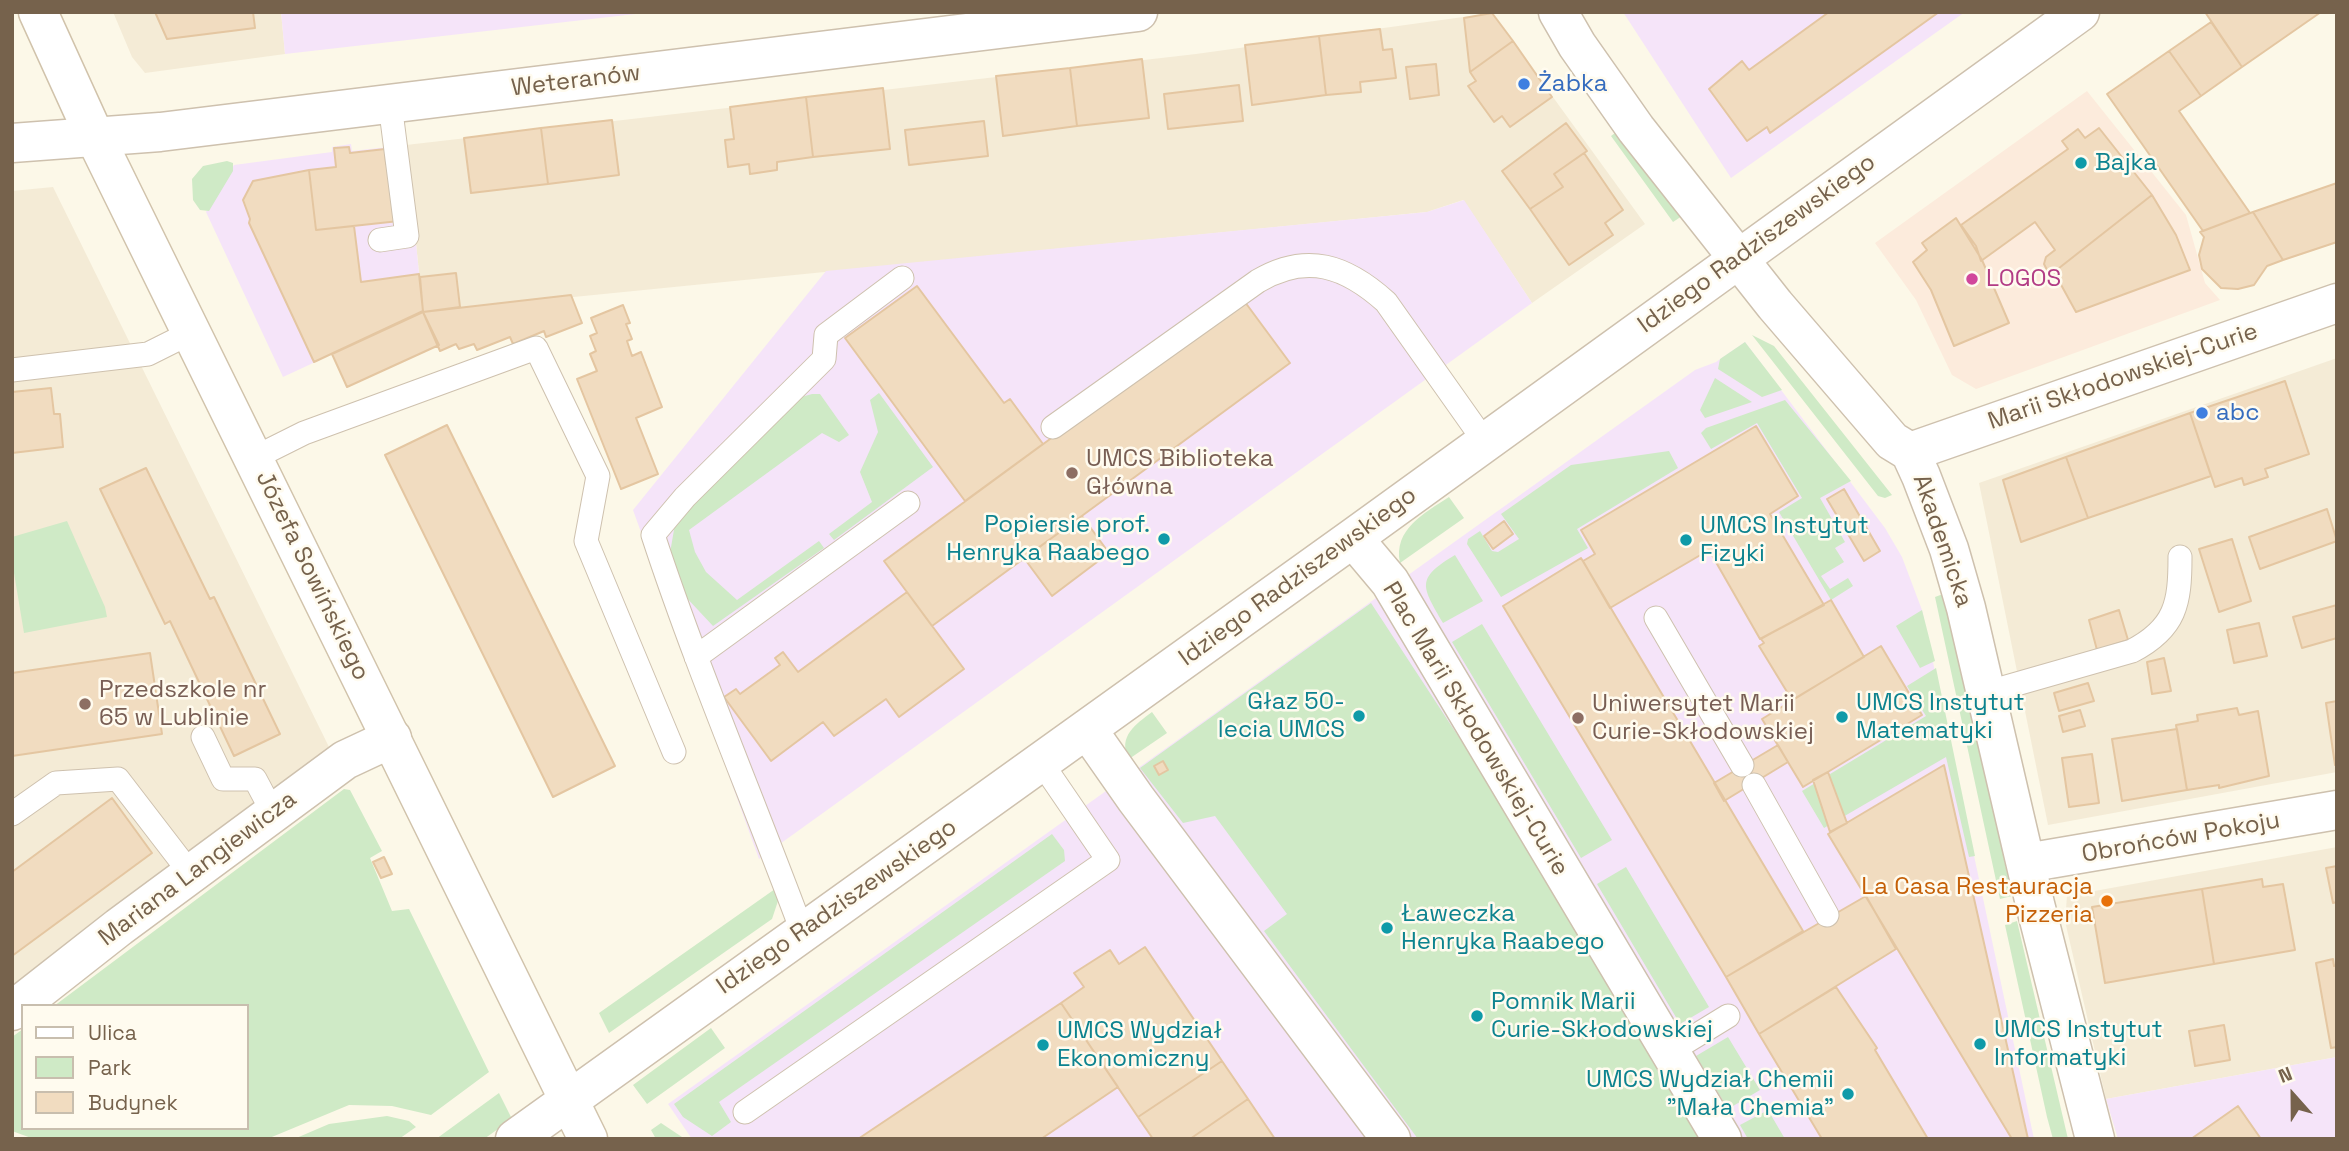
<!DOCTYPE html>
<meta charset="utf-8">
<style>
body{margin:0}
#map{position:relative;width:2349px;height:1151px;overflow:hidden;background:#fcf8e8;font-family:"Space Grotesk",sans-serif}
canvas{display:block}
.frame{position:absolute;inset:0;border:14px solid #76624c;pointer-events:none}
.legend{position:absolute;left:21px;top:1004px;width:228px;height:126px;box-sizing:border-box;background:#fffbef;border:2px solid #c8beae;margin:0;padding:9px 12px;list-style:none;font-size:21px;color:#76624c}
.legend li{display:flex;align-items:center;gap:14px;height:35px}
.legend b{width:35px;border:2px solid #c8beae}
.north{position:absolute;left:2258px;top:1060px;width:70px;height:70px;-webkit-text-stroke:5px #fffbef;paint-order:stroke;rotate:339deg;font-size:19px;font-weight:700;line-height:28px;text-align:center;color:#76624c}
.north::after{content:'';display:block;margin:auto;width:24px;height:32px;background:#76624c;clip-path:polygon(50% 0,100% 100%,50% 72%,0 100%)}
</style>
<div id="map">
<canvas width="2349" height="1151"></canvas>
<div class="frame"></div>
<ul class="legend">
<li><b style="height:9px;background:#fff"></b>Ulica</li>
<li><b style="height:19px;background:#cfeac6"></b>Park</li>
<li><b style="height:19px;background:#f1dcc0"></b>Budynek</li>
</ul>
<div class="north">N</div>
</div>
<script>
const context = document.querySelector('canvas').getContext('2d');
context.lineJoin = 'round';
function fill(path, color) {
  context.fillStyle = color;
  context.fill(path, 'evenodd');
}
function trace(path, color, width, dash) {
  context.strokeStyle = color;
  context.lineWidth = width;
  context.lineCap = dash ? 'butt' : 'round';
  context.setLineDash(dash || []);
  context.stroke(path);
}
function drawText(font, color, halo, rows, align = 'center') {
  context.font = font + ' "Space Grotesk",sans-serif';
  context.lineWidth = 5;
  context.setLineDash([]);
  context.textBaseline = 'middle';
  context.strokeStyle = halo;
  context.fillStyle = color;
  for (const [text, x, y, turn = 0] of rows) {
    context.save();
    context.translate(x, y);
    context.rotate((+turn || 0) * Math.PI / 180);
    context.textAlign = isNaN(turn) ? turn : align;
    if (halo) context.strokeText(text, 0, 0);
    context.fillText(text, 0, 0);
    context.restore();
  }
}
const residential = new Path2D(`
 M113,12H281L285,54L145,73L132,57Z
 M1492,13L1645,224L1532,303L1463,200L1427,212L423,312L406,145L1196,54Z
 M53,187L330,749L12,988V191Z
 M2337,358V772L2048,825L1979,483Z
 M2337,847V1057L2106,1099L2065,921L2067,896Z`);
const commercial = new Path2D(`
 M2087,91L2186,215L2205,283L2220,300L1976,389L1952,375L1916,300L1875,243Z`);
const education = new Path2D(`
 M281,12H653L285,54Z
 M1623,12H1965L1731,178Z
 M351,144L352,151L406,145L423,312L283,377L206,212L234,165L332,152V147Z
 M1464,200L1532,303L759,859L633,510L826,271L1427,212Z
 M1745,342L1885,528L1902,557L1922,610L2034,1139H692L668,1104L1695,370L1716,362Z
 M2337,1057V1139H2118L2106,1099Z`);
const green = new Path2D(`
 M1619,130L1682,216L1673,222L1611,136Z
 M227,161L233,163V171L209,211L200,210L193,200L192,179L203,166Z
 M1752,335L1774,346L1892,495L1885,498L1878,496Z
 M1745,342L1782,390L1762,397L1718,369L1720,359Z
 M1715,378L1752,402L1705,418L1700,410Z
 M879,393L933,467L834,540L829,534L872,502L860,472L878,432L870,400Z
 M812,394H820L849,435L839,442L822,433L689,530L695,552L706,572L737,600L819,541L824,548L713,626L684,595L670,553L675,524L794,399Z
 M1785,400L1851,481L1820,498L1845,542L1835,548L1844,562L1821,576L1830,589L1848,578L1853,586L1831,600L1779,512L1802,498L1757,423L1711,449L1701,433L1706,428Z
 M1669,451L1678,468L1577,529L1588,548L1501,597L1467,544L1468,539L1480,531L1492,551L1498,552L1519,539L1501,514L1571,465Z
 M1449,497L1464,518L1400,563C1393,529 1425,513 1449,497Z
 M67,521L105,607L107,617L24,633L12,561V537Z
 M1455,555L1483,601L1443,623C1422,586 1415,579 1455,555Z
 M1943,594L1956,639L2012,896L2000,899L1935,597Z
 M1371,603L1555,884L1709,1139H1418L1264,931L1287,914L1215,816L1183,823L1140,768Z
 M1922,610L1935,661L1920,668L1896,626Z
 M1482,624L1612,840L1581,858L1452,642Z
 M1936,668L1975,856L1969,857L1946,757L1824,828L1802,791L1926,716L1907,686Z
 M1152,712L1167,733L1129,759C1117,737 1136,724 1152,712Z
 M344,789L350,790L382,851L370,858L392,911L409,909L489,1072L431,1115L392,1106L349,1105L267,1139H34L12,1131V1037L23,1029V1128H247V1006H54Z
 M1052,834L1064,850L1065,861L719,1102L731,1122L712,1136L683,1117L674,1104Z
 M1626,867L1709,1007L1680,1024L1597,884Z
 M775,889L778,901L772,919L609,1033L599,1013Z
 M2017,921L2068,1139H2053L2047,1117L2005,925Z
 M711,1028L725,1048L647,1104L633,1085Z
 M1728,1037L1760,1090L1728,1109L1696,1056Z
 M499,1093L512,1119L484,1139H436Z
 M1768,1110L1785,1139H1748L1740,1125Z
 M387,1116L409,1121L416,1127L399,1139H294L329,1124Z
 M661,1123L685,1139H656L651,1130Z`);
const building = new Path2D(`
 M155,12H253L255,28L167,39Z
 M1829,12H1939L1770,133L1767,127L1747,141L1709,89L1742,61L1749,70Z
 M2205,12H2321L2242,67Z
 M1492,13L1513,41L1470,72L1464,18Z
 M2211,22L2242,67L2201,96L2169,51Z
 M1380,29L1383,50L1392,49L1396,78L1360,82L1361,92L1326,95L1319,36Z
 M1319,36L1326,95L1252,105L1245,45Z
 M1513,41L1552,97L1510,127L1502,116L1494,122L1468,86L1476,81L1470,72Z
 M2169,51L2201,96L2179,111L2250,213L2203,231L2107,94Z
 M1142,59L1149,118L1077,126L1070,68Z
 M1436,64L1439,95L1410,99L1406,67Z
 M1070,68L1077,126L1003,136L996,76Z
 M1239,85L1243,121L1168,129L1164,94Z
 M883,88L890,149L813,157L806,97Z
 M806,97L813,157L777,162V170L750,174L749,164L728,167L725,140L734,139L730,107Z
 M612,120L619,175L548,184L541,128Z
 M984,121L988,156L909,165L905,130Z
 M1566,123L1587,151L1554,174L1563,187L1530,209L1502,171Z
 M541,128L548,184L471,193L464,138Z
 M2099,128L2152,195L2054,272L2047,270L2044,264L2046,257L2055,250L2035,222L1981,261L1976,246L1961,225L2068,149L2062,141L2078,129L2085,138Z
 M349,147L350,153L385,149L386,164H393L399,221L316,230L309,170L336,167L334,148Z
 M1584,153L1623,210L1605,223L1613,235L1569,265L1530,209L1563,187L1554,174Z
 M309,170L316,230L354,226L361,282L419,274L423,311L314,362L249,223L250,219L243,200L253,181Z
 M2337,183V242L2283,260L2253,212Z
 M2152,195L2176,235L2190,270L2076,312L2054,272Z
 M2253,212L2283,260L2267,266L2254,285L2238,289L2221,288L2202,269L2199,255L2204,237L2200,232Z
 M1956,218L1982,260L2009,323L1954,346L1931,290L1913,262L1927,250L1922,243Z
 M456,273L460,307L423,312L420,277Z
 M917,286L1004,403L1010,399L1043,444L965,501L845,338Z
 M571,295L582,323L546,337L544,331L513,344L510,337L477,350L474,344L459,349L456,344L440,351L423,312Z
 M1242,298L1290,363L932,626L884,561Z
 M623,305L630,323L626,324L632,339L627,341L632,356L641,352L662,407L636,418L658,474L621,489L577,379L597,371L590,354L596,351L590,336L597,333L591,318Z
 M423,312L439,345L347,387L332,354Z
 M2285,381L2309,454L2265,469L2268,477L2244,485L2242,478L2215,487L2190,413Z
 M51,388L54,414H60L63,447L12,453V392Z
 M2190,413L2211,476L2088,518L2066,457Z
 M447,425L615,766L553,797L385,455Z
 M1756,426L1798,496L1770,514L1824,605L1760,639L1709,550L1610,608L1583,561L1595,554L1581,530Z
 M2066,457L2088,518L2021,542L2003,480Z
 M146,468L210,599L214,597L280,734L234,756L170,621L165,624L100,489Z
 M1844,489L1880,551L1864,561L1827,499Z
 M2327,509L2337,541L2260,569L2249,537Z
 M1082,516L1109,553L1052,596L1024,558Z
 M1504,521L1513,534L1493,549L1484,536Z
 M2232,539L2251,601L2219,612L2199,549Z
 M1581,558L1803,931L1726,977L1503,606Z
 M907,592L964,669L899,717L886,699L834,736L823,722L771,761L724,697L736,689L740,694L780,665L775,658L783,652L798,672Z
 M1831,600L1864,657L1792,700L1759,646L1764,643L1761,639Z
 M2337,605V638L2302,648L2293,617Z
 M2119,610L2128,640L2097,650L2089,620Z
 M2259,623L2267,656L2234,663L2227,630Z
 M1881,646L1922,715L1803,787L1762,719Z
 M150,653L162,734L12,756V673Z
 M2164,658L2171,691L2152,694L2147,662Z
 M2088,683L2094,701L2059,711L2054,693Z
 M2337,701V764L2335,765L2326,703Z
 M2237,708L2239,715L2258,711L2269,776L2219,788V785L2187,790L2176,725L2198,721L2197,715Z
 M2080,710L2085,726L2063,732L2059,716Z
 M2177,729L2187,790L2122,801L2112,739Z
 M1778,745L1788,762L1724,801L1714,783Z
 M2092,754L2099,803L2069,807L2062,758Z
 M1163,761L1168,770L1159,775L1154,766Z
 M1944,765L2028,1139H2012L1828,834Z
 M1828,772L1847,823L1830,832L1813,780Z
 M112,798L152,853L12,956V872Z
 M384,857L392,874L381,878L373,862Z
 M2337,866V902L2333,903L2326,868Z
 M2262,879L2263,887L2283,884L2295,950L2214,964L2202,889Z
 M2202,889L2214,964L2105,983L2092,907Z
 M1866,896L1896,949L1759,1034L1726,977Z
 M1145,947L1222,1061L1138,1117L1061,1003L1084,987L1074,973L1110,950L1119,964Z
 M2333,959L2334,966L2337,965V1047L2331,1048L2316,963Z
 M1836,987L1877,1048L1875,1050L1928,1139H1822L1759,1034Z
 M1061,1003L1118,1087L1041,1139H858Z
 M2224,1025L2230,1060L2195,1066L2189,1031Z
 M1222,1061L1248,1099L1190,1139H1153L1138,1117Z
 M1248,1099L1275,1139H1190Z
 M2238,1106L2261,1139H2191Z`);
const service = new Path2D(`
 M380,240L407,236L390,104
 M12,370L148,354L192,332
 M1053,427L1258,281C1307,252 1346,266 1386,302L1485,442
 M254,458L304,433L536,348L598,476L586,541L674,752
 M1656,618L1742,765
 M696,657L908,503
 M1985,693L2132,651C2176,628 2180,603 2180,557
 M203,737L223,779H255L273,813
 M1754,785L1827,915
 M12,814L56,783L118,779L191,874
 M802,931C753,799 697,669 653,535L685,497L824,359L826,335L902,278
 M1671,1051L1728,1016
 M745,1112L1108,860L1041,762`);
const minor = new Path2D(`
 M1558,12L1577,45L1636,129L1775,305L1892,441L1910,452L1921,476L1949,549L1966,608L2035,904L2095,1139
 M12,143L160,132L1138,12
 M1910,452L2337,303
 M1353,538L1390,582L1722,1139
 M1087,729L1136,799L1391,1139
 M2026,863L2337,810
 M12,1011L119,927L345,760L392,738
 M515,1139L1353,538L2080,12`);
const secondary = new Path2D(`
 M38,12L94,135L588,1139`);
const markers = [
 [1524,84,7,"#3f7fe0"],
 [2081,163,7,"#0f9aa8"],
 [1972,279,7,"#d1479c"],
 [2202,413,7,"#3f7fe0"],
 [1072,473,7,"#8d6e63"],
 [1164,539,7,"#0f9aa8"],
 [1686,540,7,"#0f9aa8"],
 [85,704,7,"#8d6e63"],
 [1359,716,7,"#0f9aa8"],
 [1842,717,7,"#0f9aa8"],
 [1578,718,7,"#8d6e63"],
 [2107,901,7,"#e8710a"],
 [1387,928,7,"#0f9aa8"],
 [1477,1016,7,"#0f9aa8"],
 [1980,1044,7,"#0f9aa8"],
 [1043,1045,7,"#0f9aa8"],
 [1848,1094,7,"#0f9aa8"]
];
const streetNames = [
 ["Weteranów",576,81,-7],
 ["Idziego Radziszewskiego",1757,244,-36],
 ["Marii Skłodowskiej-Curie",2123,377,-19],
 ["Akademicka",1942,541,71],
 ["Józefa Sowińskiego",312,576,64],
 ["Idziego Radziszewskiego",1298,577,-36],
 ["Plac Marii Skłodowskiej-Curie",1475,729,59],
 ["Obrońców Pokoju",2181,838,-10],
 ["Mariana Langiewicza",198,869,-37],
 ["Idziego Radziszewskiego",837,907,-35]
];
const shopNames = [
 ["Żabka",1538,84],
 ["abc",2216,413]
];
const cultureNames = [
 ["Bajka",2095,163],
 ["Popiersie prof.",1150,525,"right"],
 ["Henryka Raabego",1150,553,"right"],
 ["UMCS Instytut",1700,526],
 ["Fizyki",1700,554],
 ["Głaz 50-",1345,702,"right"],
 ["lecia UMCS",1345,730,"right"],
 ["UMCS Instytut",1856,703],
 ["Matematyki",1856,731],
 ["Ławeczka",1401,914],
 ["Henryka Raabego",1401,942],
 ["Pomnik Marii",1491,1002],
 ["Curie-Skłodowskiej",1491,1030],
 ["UMCS Instytut",1994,1030],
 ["Informatyki",1994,1058],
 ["UMCS Wydział",1057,1031],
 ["Ekonomiczny",1057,1059],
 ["UMCS Wydział Chemii",1834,1080,"right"],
 ["\"Mała Chemia\"",1834,1108,"right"]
];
const hotelNames = [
 ["LOGOS",1986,279]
];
const educationNames = [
 ["UMCS Biblioteka",1086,459],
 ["Główna",1086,487],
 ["Przedszkole nr",99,690],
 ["65 w Lublinie",99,718],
 ["Uniwersytet Marii",1592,704],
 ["Curie-Skłodowskiej",1592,732]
];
const foodNames = [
 ["La Casa Restauracja",2093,887],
 ["Pizzeria",2093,915]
];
fill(residential, '#f4ebd6');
fill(commercial, '#fcebdc');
fill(education, '#f5e4f9');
fill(green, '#cfeac6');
fill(building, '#f1dcc0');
trace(building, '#e4c6a1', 2);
trace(service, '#cec1ae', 25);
trace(minor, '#cec1ae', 41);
trace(secondary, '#d1c3ab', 41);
trace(service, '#fff', 23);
trace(minor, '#fff', 38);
trace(secondary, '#fff', 38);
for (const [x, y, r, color] of markers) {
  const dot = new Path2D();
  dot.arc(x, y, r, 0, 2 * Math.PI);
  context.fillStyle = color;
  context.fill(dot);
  trace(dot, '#fffbef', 2.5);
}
drawText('24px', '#76624c', '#fffbef', streetNames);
drawText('24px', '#366cbe', '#fffbef', shopNames, 'left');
drawText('24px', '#0d838f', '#fffbef', cultureNames, 'left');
drawText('24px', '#b23c85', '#fffbef', hotelNames, 'left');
drawText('24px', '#785e54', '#fffbef', educationNames, 'left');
drawText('24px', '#c56008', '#fffbef', foodNames, 'right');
</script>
